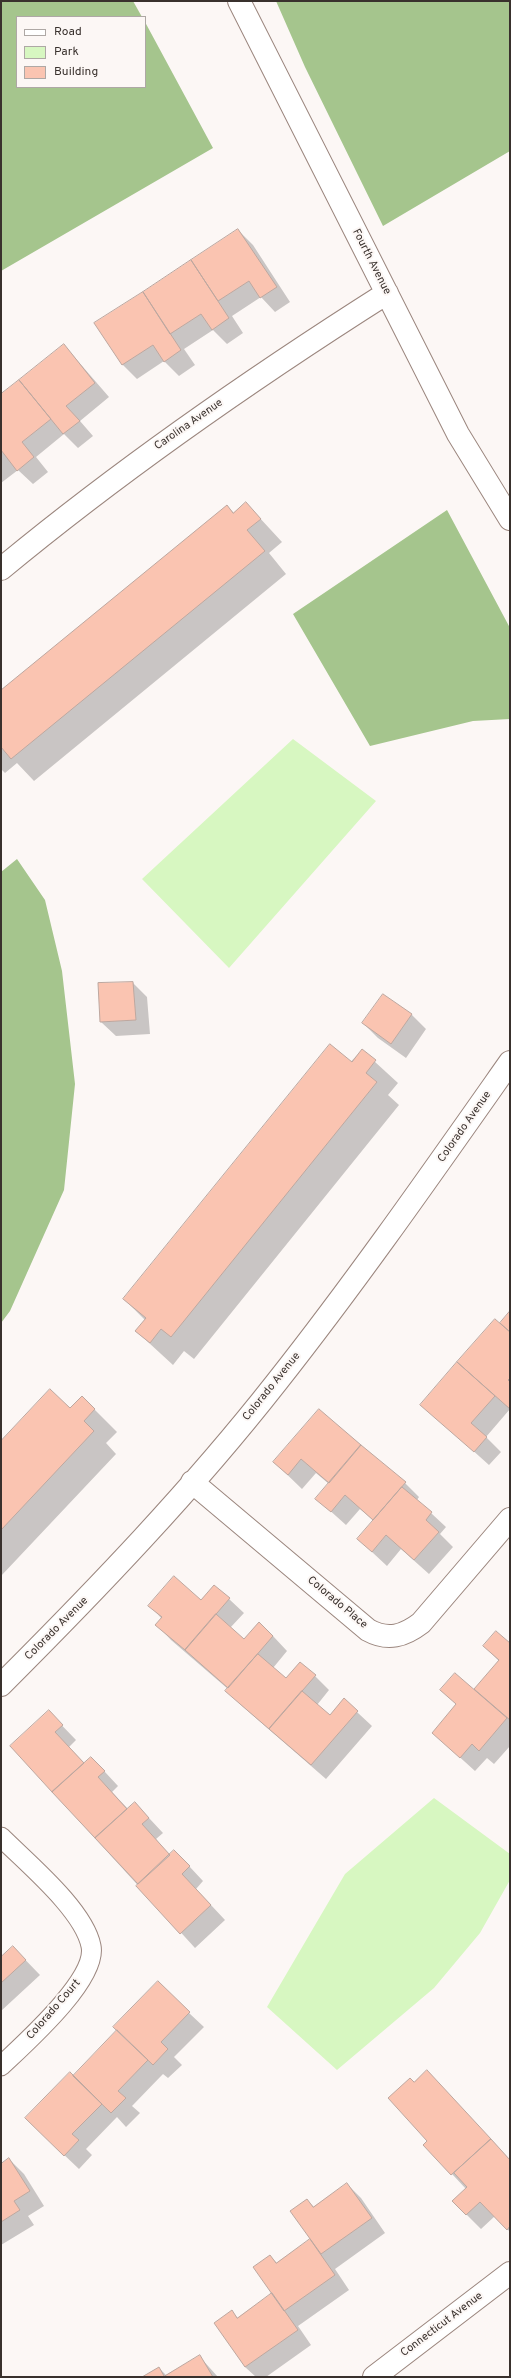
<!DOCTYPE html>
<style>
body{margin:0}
#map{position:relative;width:511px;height:2378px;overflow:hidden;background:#fcf7f5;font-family:Overpass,sans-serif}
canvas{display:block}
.frame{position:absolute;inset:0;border:2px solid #39312d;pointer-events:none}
.legend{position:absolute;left:16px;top:16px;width:130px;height:72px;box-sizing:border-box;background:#fcf7f5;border:1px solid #aea8a5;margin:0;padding:5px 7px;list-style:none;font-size:12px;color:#39312d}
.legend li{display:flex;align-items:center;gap:8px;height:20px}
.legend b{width:20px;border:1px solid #aea8a5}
</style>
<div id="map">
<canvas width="511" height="2378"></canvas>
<div class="frame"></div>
<ul class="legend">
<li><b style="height:5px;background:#fff"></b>Road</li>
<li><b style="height:11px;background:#d7f7c1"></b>Park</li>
<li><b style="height:11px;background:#fac4b1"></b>Building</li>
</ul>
</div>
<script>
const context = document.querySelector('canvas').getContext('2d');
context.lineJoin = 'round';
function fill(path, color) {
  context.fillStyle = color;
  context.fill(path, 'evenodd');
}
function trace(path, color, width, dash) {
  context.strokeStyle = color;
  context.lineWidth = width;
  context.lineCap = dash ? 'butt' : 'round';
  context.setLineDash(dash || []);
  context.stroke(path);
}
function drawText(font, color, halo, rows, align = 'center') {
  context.font = font + ' Overpass,sans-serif';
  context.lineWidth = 4;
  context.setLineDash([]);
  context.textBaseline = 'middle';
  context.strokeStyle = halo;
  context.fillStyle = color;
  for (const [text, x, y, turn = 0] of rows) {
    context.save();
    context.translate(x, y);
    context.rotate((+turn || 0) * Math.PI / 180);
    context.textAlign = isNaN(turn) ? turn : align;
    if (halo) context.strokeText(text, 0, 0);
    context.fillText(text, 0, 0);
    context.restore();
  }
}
const green = new Path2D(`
 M293,739L376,801L229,968L142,879Z
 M434,1798L510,1854V1880L480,1933L434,1988L337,2070L267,2007L345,1874Z`);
const forest = new Path2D(`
 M1,1H133L142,17H17V87H145V22L213,148L1,271Z
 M276,1H510V151L383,226L305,67Z
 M447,510L510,628V719L473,721L370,746L293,614Z
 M17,859L45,900L62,971L75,1084L64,1190L10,1311L1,1323V872Z`);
const shadow = new Path2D(`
 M238,230L253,245L290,302L275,312L261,297L232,316L243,333L227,344L213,330L184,349L195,365L179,376L164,361L137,379L122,364L96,323Z
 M64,345L109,397L80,421L93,436L78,448L64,434L36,457L48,472L33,484L18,470L1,483V396Z
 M246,503L282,542L269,553L286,574L34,781L17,763L5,773L1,769V691L227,506L234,513Z
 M133,983L147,997L150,1034L116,1036L101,1022L99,984Z
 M383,995L412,1015L426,1029L406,1058L378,1038L363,1023Z
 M362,1050L398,1083L388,1095L399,1105L194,1359L184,1351L173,1365L136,1331L145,1320L124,1299Z
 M510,1313V1409L486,1437L501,1452L489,1465L422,1405L495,1321L500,1324Z
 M94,1409L117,1432L106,1443L116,1454L1,1576V1443L70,1410Z
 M319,1410L405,1483L419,1497L417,1500L446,1527L440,1534L453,1547L429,1574L401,1549L387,1566L358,1539L374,1521L360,1509L346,1525L317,1499L329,1484L316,1473L302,1489L274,1462Z
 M229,1599L244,1613L230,1628L244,1641L273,1636L287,1651L273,1668L286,1679L315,1676L329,1690L317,1705L330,1716L344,1700L372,1726L326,1779L241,1705L227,1691L228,1689L171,1640L157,1625L162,1619L150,1606Z
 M510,1644V1746L494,1764L487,1758L475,1771L433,1733L457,1705L441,1690L474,1691L499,1661L484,1646Z
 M49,1712L76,1740L69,1747L85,1764L91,1758L105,1772L118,1786L112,1792L128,1809L135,1803L163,1833L156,1839L170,1856L189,1866L203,1881L196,1889L225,1920L195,1948L11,1746Z
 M13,1947L40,1975L1,2011V1958Z
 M189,2013L204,2027L174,2057L182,2065L168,2078L163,2074L132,2106L140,2113L126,2127L117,2117L86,2149L92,2155L79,2169L41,2133L73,2077Z
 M414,2084L441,2086L510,2160V2232L495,2216L481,2229L466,2214V2189L425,2145L429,2141Z
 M9,2159L24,2174L44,2206L28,2216L34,2225L1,2245V2165Z
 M347,2184L361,2198L385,2233L335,2269L349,2290L298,2326L311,2345L266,2377H256L245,2367L215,2323L232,2312L238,2318L273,2294L270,2256L277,2263L311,2239L307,2200L314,2207Z
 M200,2357L218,2377H144L159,2368L167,2376Z`);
const building = new Path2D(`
 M238,229L277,287L260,298L249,281L218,301L191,260Z
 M191,260L229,318L212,330L201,314L170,334L143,292Z
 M143,292L181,350L164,362L153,345L122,365L94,323Z
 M64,344L95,383L66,406L80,421L63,434L19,380Z
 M19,380L51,419L22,442L34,457L17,471L1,450V394Z
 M246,502L261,519L247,530L265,551L11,759L1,747V690L227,505L233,513Z
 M133,982L136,1020L100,1022L98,983Z
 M383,994L412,1014L391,1044L362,1023Z
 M330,1044L352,1062L362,1049L376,1060L366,1073L377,1082L171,1337L161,1329L150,1343L135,1331L146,1318L123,1299Z
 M510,1311V1332L500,1323Z
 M495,1319L510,1332V1378L508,1380L510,1382V1409L457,1362Z
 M457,1362L495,1396L471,1423L487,1437L474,1452L420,1405Z
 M50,1389L70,1408L82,1396L95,1409L84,1421L94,1431L1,1530V1441Z
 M319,1409L361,1445L329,1483L301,1459L288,1475L273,1462Z
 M361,1445L406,1482L373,1520L345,1495L331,1512L315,1499Z
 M402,1487L432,1512L426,1520L439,1532L414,1560L386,1535L372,1552L357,1539Z
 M174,1576L201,1600L214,1585L230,1598L185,1650L155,1625L162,1617L148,1606Z
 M216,1614L244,1639L259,1622L273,1636L228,1688L185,1650Z
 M496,1631L510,1643V1720L474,1689L499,1660L483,1646Z
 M258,1654L286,1678L300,1662L316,1675L269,1729L225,1691Z
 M455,1673L507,1718L479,1751L472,1744L460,1758L432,1733L456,1704L440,1690Z
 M302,1691L330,1715L344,1698L358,1711L311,1765L269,1729Z
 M49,1710L63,1725L55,1732L84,1763L52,1792L10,1746Z
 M91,1757L105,1771L98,1777L127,1809L95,1838L52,1792Z
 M135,1802L149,1818L142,1824L170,1855L138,1884L95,1838Z
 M174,1850L190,1866L182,1874L211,1905L180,1934L136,1886Z
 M13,1946L26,1960L1,1983V1957Z
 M158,1981L190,2012L161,2042L168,2049L153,2065L113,2027Z
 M117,2030L148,2060L118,2091L126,2098L111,2113L73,2076Z
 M427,2070L491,2139L451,2175L423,2145L427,2141L388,2098L410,2078L414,2082Z
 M70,2072L102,2104L72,2134L79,2140L64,2156L25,2118Z
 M491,2139L510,2160V2226L507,2230L480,2202L466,2215L452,2201L467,2187L454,2173Z
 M9,2158L30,2191L14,2201L20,2210L1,2222V2164Z
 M347,2183L372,2218L321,2254L290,2211L307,2199L313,2207Z
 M310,2239L335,2275L284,2311L253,2267L270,2255L276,2263Z
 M272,2293L298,2330L245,2367L214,2323L232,2310L237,2318Z
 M200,2355L213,2377H142L159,2367L164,2376Z`);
const service = new Path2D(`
 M1,1837C27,1863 84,1910 91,1946C98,1979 24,2044 1,2066`);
const minor = new Path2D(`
 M239,1L458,434L510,519
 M1,569C123,468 253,378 387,293
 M192,1482L368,1630C388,1641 404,1636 421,1623L510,1519
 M1,1685C97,1589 192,1490 276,1383C358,1279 434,1170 510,1062
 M374,2377L510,2273`);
const streetNames = [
 ["Fourth Avenue",371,262,63],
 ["Carolina Avenue",189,425,-35],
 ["Colorado Avenue",465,1127,-55],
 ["Colorado Avenue",272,1387,-51],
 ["Colorado Place",337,1603,40],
 ["Colorado Avenue",57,1629,-45],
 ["Colorado Court",54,2010,-49],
 ["Connecticut Avenue",442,2325,-37]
];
fill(green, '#d7f7c1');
fill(forest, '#a5c58d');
fill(shadow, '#0003');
fill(building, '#fac4b1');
trace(building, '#bda79f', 1);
trace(service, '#9b867e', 21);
trace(minor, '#9b867e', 24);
trace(service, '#fff', 19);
trace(minor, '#fff', 22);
drawText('11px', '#39312d', '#fcf7f5', streetNames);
</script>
